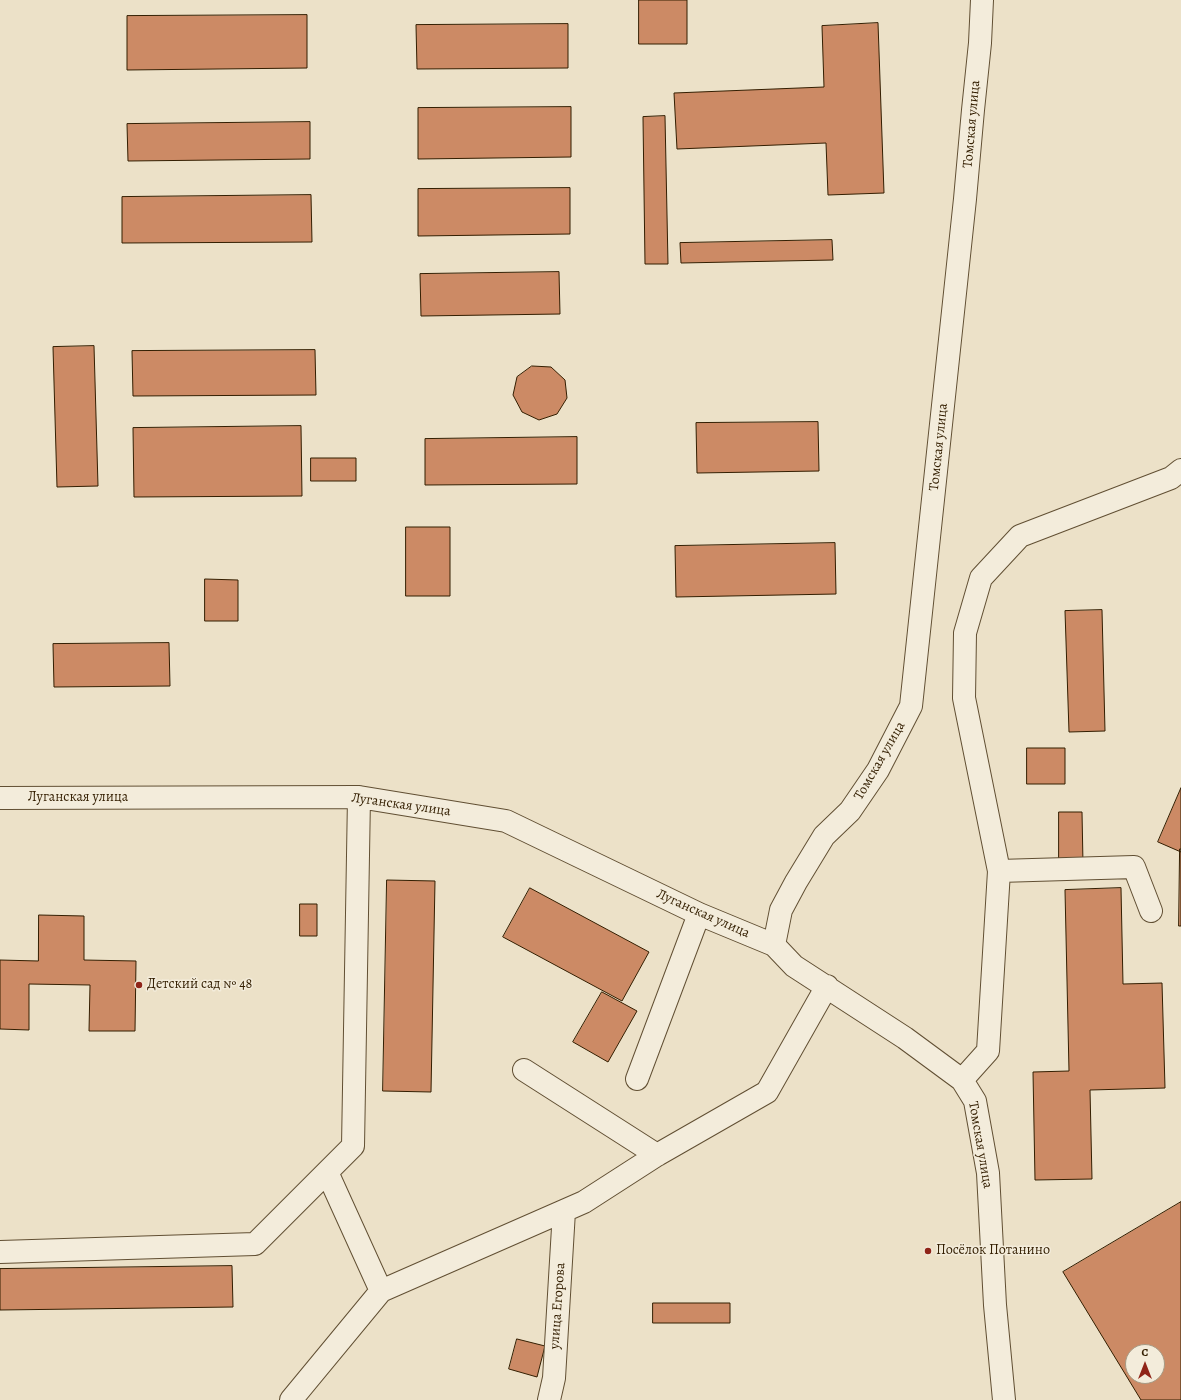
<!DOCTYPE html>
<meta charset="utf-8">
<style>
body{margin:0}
#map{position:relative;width:1181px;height:1400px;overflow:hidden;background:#ece1c8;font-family:Alegreya,serif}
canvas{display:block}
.north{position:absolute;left:1125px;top:1344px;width:40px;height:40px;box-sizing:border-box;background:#f3ecdb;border:1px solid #a69a84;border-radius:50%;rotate:0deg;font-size:11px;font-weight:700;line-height:16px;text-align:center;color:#331e01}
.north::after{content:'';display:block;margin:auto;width:14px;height:18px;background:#8f2418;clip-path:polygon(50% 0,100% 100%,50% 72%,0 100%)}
</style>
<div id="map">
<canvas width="1181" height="1400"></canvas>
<div class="north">С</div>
</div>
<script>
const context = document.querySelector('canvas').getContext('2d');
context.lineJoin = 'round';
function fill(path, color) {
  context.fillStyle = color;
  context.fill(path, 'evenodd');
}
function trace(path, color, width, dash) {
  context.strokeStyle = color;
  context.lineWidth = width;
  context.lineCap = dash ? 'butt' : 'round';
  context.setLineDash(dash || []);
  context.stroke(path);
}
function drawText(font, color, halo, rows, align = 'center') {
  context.font = font + ' Alegreya,serif';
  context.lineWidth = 3;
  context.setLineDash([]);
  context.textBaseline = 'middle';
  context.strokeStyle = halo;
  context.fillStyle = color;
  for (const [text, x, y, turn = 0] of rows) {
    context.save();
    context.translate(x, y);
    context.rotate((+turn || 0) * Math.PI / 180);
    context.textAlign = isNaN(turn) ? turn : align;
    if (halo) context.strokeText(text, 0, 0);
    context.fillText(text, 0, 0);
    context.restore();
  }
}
const building = new Path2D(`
 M639,0H687V44H639Z
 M307,15V68L127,70V16Z
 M878,23L884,193L828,195L826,143L677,149L674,93L824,87L822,26Z
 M568,24V68L417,69L416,25Z
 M571,107V157L418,159V108Z
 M665,116L668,264H645L643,117Z
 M310,122V159L128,161L127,124Z
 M570,188V234L418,236V189Z
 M311,195L312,242L122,243V197Z
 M832,240L833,260L681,263L680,243Z
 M559,272L560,314L421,316L420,274Z
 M94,346L98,486L57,487L53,347Z
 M315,350L316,395L133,396L132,351Z
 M532,366L551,367L565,380L567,398L557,414L539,420L522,412L513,395L517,377Z
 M818,422L819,471L697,473L696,423Z
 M301,426L302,496L134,497L133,428Z
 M577,437V484L425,485V439Z
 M311,458H356V481H311Z
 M406,527H450V596H406Z
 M835,543L836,594L676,597L675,546Z
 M205,579L238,580V621H205Z
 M1102,610L1105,731L1069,732L1065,611Z
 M169,643L170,686L54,687L53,644Z
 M1027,748H1065V784H1027Z
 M1181,788V852L1158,842Z
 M1059,812H1082L1083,864H1059Z
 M1180,849H1181V926H1179Z
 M387,880L435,881L431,1092L383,1091Z
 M530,888L649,952L622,1001L503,937Z
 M1121,888L1123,984L1162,983L1165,1088L1090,1090L1092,1179L1035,1180L1033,1072L1069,1071L1065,890Z
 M300,904H317V936H300Z
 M39,915L84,916V960L136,961L135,1031H89L90,985L29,984V1030L0,1029V960L38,961Z
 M602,992L637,1011L608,1062L573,1042Z
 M1181,1202V1400H1141L1063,1272ZM1133,1352H1157V1376H1133Z
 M232,1266L233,1307L0,1310V1269Z
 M653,1303H730V1323H653Z
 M517,1339L545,1346L537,1377L509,1369Z`);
const minor = new Path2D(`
 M0,798L359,797L506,821L699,914L774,945L794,966L905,1038L962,1080L975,1101L988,1173L995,1305L1004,1400
 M999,871L1134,867L1151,911
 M774,945L781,910L796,882L824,836L850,811L878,770L911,706L965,199L973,110L980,43L982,0
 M524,1070L657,1155
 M637,1079L699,914
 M962,1080L988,1051L999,871L964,698L965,633L981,578L1020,536L1171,478L1181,470
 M327,1172L381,1291
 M0,1252L255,1244L353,1146L359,797
 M291,1400L381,1291L584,1202L657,1155L767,1092L827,986
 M549,1400L554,1378L564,1211`);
const markers = [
 [139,985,4,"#8f2418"],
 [928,1251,4,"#8f2418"]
];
const streetNames = [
 ["Томская улица",972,124,-85],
 ["Томская улица",939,447,-84],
 ["Томская улица",880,761,-60],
 ["Луганская улица",78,798],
 ["Луганская улица",401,805,8],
 ["Луганская улица",703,914,24],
 ["Томская улица",980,1145,80],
 ["улица Егорова",558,1306,-86]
];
const poiNames = [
 ["Детский сад № 48",147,985],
 ["Посёлок Потанино",936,1251]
];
fill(building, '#cc8a65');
trace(building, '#331e01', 1);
trace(minor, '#614f33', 24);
trace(minor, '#f3ecdb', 22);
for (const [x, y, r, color] of markers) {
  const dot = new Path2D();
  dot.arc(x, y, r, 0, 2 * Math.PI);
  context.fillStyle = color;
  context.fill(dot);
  trace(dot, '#f3ecdb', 1.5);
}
drawText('14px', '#331e01', '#f3ecdb', streetNames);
drawText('14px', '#331e01', '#f3ecdb', poiNames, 'left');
</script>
